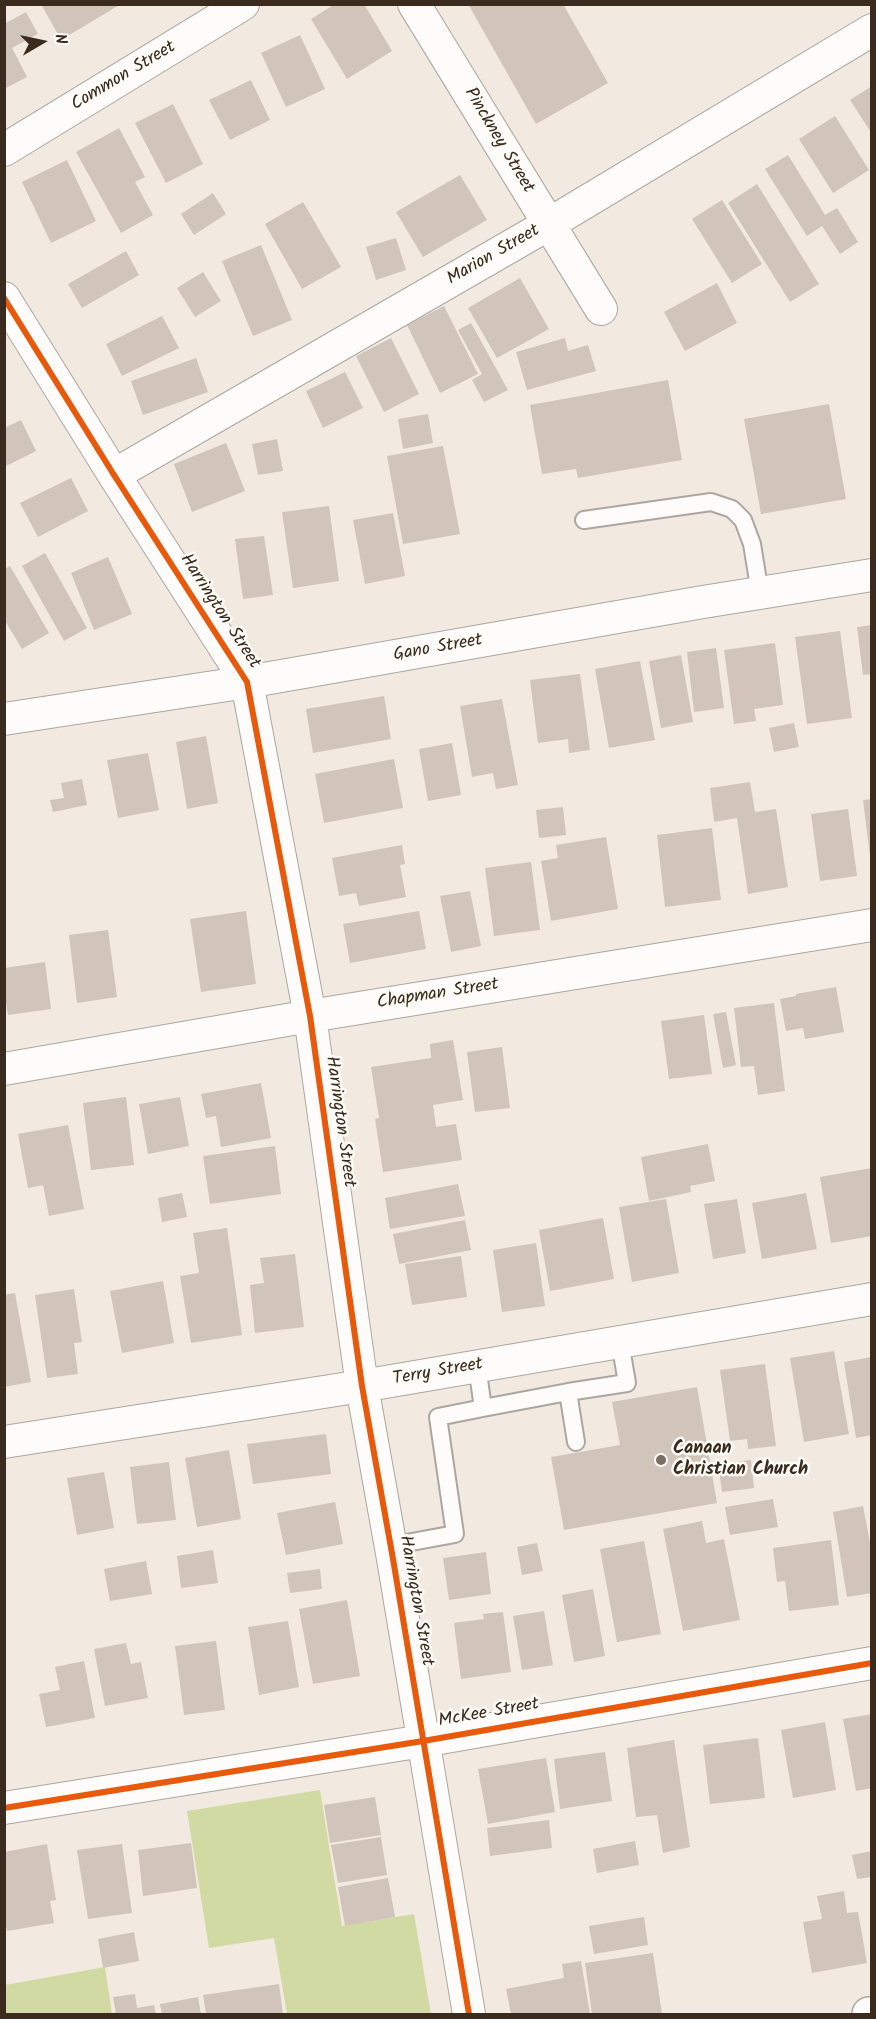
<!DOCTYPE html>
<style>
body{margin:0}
#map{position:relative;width:876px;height:2019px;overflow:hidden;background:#f2eae1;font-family:Kalam,sans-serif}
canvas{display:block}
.frame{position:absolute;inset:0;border:6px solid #3b2a1e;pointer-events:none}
.north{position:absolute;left:12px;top:12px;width:60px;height:60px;-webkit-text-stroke:4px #fdfcf7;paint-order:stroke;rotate:81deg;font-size:16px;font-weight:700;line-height:24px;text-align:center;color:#3b2a1e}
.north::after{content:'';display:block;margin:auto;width:21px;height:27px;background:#3b2a1e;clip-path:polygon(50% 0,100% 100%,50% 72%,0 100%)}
</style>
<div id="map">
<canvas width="876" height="2019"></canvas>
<div class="frame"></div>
<div class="north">N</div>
</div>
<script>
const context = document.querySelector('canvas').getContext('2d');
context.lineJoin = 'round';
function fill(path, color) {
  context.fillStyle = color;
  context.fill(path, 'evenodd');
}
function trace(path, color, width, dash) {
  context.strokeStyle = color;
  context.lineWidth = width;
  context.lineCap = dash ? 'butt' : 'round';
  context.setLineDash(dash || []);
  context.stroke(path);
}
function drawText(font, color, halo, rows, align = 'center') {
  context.font = font + ' Kalam,sans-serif';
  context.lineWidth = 5;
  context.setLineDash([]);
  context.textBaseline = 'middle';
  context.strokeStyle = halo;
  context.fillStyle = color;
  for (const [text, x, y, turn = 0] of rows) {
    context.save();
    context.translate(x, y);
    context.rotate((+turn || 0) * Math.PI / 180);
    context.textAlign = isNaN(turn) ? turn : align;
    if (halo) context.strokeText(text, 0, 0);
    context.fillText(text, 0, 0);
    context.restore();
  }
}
const green = new Path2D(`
 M320,1790L342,1926L414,1914L431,2014H287L274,1938L209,1948L187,1811Z
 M105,1967L112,2014H5V1985Z`);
const building = new Path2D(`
 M41,4H121L61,40Z
 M335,4H364L392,51L347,79L311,19Z
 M468,4H563L608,83L536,124Z
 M26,12L38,34L12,48L27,77L4,89V24Z
 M300,35L325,89L286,107L261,53Z
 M251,80L270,120L230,140L209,100Z
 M872,86V134L850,100Z
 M173,104L203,164L166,183L135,123Z
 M835,116L869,170L833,193L799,139Z
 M119,128L145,177L135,182L153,215L121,233L76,152Z
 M788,155L825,215L837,208L858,242L840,254L822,226L807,236L765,169Z
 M67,160L96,221L51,243L22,182Z
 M460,175L487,220L423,257L396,212Z
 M757,184L819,284L790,302L728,203Z
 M213,193L226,214L194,235L181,214Z
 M722,200L762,264L732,283L692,219Z
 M303,202L341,267L302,289L265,224Z
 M396,238L406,270L376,280L366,247Z
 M261,245L292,320L253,336L222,261Z
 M126,251L139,275L82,308L68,284Z
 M203,272L221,301L195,317L177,288Z
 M520,278L549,329L497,358L468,308Z
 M717,283L737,323L685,351L664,312Z
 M444,306L478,374L440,393L407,325Z
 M162,316L179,348L122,376L106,344Z
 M471,323L508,390L484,402L472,380L482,374L458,330Z
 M391,338L419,394L384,412L356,356Z
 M565,338L568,351L588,345L596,371L527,390L516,352Z
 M196,358L208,392L143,415L131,381Z
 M345,372L363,408L323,428L306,391Z
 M668,380L682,460L578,478L576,469L542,474L530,405Z
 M829,404L846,499L761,514L744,419Z
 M428,414L433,443L403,449L398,419Z
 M21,420L36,451L4,467V428Z
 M277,439L283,471L258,475L252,444Z
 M226,443L245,491L192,512L174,464Z
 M443,446L460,534L403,544L387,456Z
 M71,478L88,511L38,537L20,503Z
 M329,506L339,581L293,588L282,512Z
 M393,513L405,576L365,584L353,520Z
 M264,536L273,595L243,599L235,539Z
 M45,553L87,628L64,641L22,566Z
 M108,557L132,614L94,630L71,573Z
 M10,566L49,633L22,649L4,619V569Z
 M872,625V674L863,675L857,627Z
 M840,631L852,718L807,724L795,637Z
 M775,643L783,705L754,709L756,721L734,724L724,650Z
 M716,648L724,708L694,712L687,652Z
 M681,655L693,722L661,728L649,661Z
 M640,661L655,740L609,748L595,669Z
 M580,674L590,750L569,753L568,739L538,743L530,680Z
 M384,696L391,739L313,753L306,709Z
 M502,699L518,785L496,789L493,773L472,777L460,706Z
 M794,723L799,747L774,752L769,728Z
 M206,736L218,803L187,809L176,742Z
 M452,743L461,795L428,801L419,749Z
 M148,753L159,810L118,818L107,760Z
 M394,759L403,808L324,823L315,774Z
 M82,779L87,805L53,812L50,800L64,798L61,783Z
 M750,782L755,812L776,809L788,887L748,894L737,818L714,822L710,788Z
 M872,799V856H870L863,800Z
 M563,807L566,835L539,838L536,810Z
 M848,809L857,876L820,881L811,814Z
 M712,828L721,900L665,907L657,835Z
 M606,837L618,909L551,921L541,861L558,858L556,845Z
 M402,845L405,864L400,865L406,897L359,906L356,893L339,896L332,858Z
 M531,862L540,930L494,936L485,868Z
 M470,891L481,946L451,952L440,896Z
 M246,911L256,984L201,992L190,919Z
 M419,911L426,949L350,963L343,924Z
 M108,930L117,997L77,1003L69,935Z
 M45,962L51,1009L8,1015L4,992V968Z
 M836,987L844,1032L805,1039L803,1028L786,1031L780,999L796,996V994Z
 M774,1003L785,1091L758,1095L754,1066L741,1067L734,1008Z
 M726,1012L736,1065L723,1068L713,1014Z
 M704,1015L712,1074L669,1079L661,1021Z
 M453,1040L463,1100L433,1105L436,1127L456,1124L462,1160L383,1172L375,1119L379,1118L371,1067L431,1058L430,1044Z
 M502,1047L510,1108L475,1112L467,1052Z
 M261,1083L271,1138L221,1147L216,1116L206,1118L201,1094Z
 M126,1097L134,1165L91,1170L83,1103Z
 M180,1097L189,1146L148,1154L139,1104Z
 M68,1125L84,1209L49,1216L43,1185L28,1188L18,1134Z
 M708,1144L715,1181L690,1186L691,1192L649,1201L641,1157Z
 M275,1146L281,1194L210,1204L203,1156Z
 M872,1168V1236L831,1243L820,1177Z
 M458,1184L465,1216L390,1229L385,1198Z
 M182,1193L187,1217L162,1222L158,1198Z
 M806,1193L817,1249L762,1259L752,1203Z
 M666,1199L679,1273L632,1282L619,1207Z
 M737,1199L746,1253L713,1259L704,1204Z
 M603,1218L614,1279L550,1291L539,1230Z
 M465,1220L471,1250L399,1264L393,1234Z
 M227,1228L242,1335L191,1343L180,1276L199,1273L193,1233Z
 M536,1243L545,1306L502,1312L493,1250Z
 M295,1254L304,1327L255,1333L250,1285L264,1283L260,1258Z
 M461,1256L467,1297L412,1305L405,1264Z
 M163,1281L174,1343L122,1353L110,1291Z
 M74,1289L82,1342L74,1343L78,1374L47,1378L35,1295Z
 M15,1293L31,1382L4,1387V1295Z
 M834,1351L849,1434L804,1442L790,1358Z
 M872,1357V1435L856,1438L844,1362Z
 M765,1364L776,1446L748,1449L747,1439L730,1441L720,1370Z
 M697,1387L717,1503L564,1530L551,1457L620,1445L612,1402Z
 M326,1434L331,1474L253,1484L247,1444Z
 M229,1450L241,1519L197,1527L185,1458Z
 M751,1460L754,1488L722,1492L718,1464Z
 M169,1462L176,1520L137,1524L130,1467Z
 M104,1472L114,1528L77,1535L67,1478Z
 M773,1499L778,1527L730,1535L725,1507Z
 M335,1502L343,1544L286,1555L277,1513Z
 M863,1506L872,1553V1593L847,1597L833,1512Z
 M702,1521L706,1543L724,1539L740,1620L683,1631L663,1529Z
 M831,1540L839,1605L789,1611L785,1581L777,1582L773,1548Z
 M644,1541L661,1634L617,1642L600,1549Z
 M537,1543L543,1571L522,1575L517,1547Z
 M213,1550L218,1583L181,1588L177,1556Z
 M486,1552L491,1594L449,1600L443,1558Z
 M146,1561L152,1594L110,1601L104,1569Z
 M320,1569L322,1589L290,1593L287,1573Z
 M593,1589L605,1656L574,1662L562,1595Z
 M347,1600L360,1676L313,1684L299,1609Z
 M544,1611L553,1665L522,1670L513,1616Z
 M503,1612L511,1672L461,1679L454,1623L484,1619L483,1614Z
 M288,1621L299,1687L259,1695L248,1627Z
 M216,1641L225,1710L184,1715L175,1646Z
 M126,1643L131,1664L141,1662L148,1698L105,1706L94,1649Z
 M84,1661L95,1718L46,1727L39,1694L60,1690L55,1667Z
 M872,1714V1788L856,1791L843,1719Z
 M825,1722L836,1790L793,1798L781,1730Z
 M758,1738L765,1798L710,1804L703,1745Z
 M674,1740L690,1847L663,1853L657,1815L636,1817L627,1748Z
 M605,1752L612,1801L560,1809L554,1759Z
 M546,1758L555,1812L488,1824L478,1769Z
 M375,1797L381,1835L330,1843L324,1805Z
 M549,1820L552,1848L490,1856L487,1828Z
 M381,1837L387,1875L338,1883L331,1845Z
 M635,1841L639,1865L597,1873L593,1849Z
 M191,1843L197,1888L143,1896L138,1850Z
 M47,1844L56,1900L50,1901L54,1923L7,1931L4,1918V1852Z
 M122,1844L132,1913L88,1919L77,1850Z
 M872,1851V1877L857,1879L852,1855Z
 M388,1878L395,1917L345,1926L338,1887Z
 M844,1891L847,1913L858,1912L867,1963L812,1973L803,1922L822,1919L817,1896Z
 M644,1917L648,1945L594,1954L589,1926Z
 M134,1932L139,1961L103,1968L98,1939Z
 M653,1953L662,2014H592L585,1963Z
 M581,1961L590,2014H511L506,1989L564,1978L562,1964Z
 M279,1984L283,2014H206L203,1995Z
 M135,1994L137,2008L154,2005L156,2014H116L113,1997Z
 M198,1997L201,2014H162L160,2004Z`);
const service = new Path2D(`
 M584,520L711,502L732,509L743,520L752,544L760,593
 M477,1366L483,1408L568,1392
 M576,1442L568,1392L627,1383L620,1342
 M390,1546L455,1534L438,1417L483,1408`);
const minor = new Path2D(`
 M414,4L601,309
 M4,150L243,4
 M4,298L114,475L247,682L310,1016L362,1386L393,1559L469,2014
 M114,475L549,224L872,30
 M4,719L247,682L703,602L872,575
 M4,1069L310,1016L872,925
 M4,1442L362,1386L872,1299
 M4,1808L423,1741L872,1663`);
const tertiary = new Path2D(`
 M869,2014H872`);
const cycleway = new Path2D(`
 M4,298L114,475L247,682L310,1016L362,1386L393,1559L469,2014
 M4,1808L423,1741L872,1663`);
const markers = [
 [661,1460,6,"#7b6d62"]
];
const streetNames = [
 ["Common Street",124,77,-31],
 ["Pinckney Street",498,141,59],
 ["Marion Street",494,256,-30],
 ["Harrington Street",219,612,57],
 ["Gano Street",438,649,-10],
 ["Chapman Street",438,995,-9],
 ["Harrington Street",339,1122,82],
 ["Terry Street",438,1373,-10],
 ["Harrington Street",415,1601,80],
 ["McKee Street",489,1714,-10]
];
const poiNames = [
 ["Canaan",673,1450],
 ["Christian Church",673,1471]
];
fill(green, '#d2daa3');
fill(building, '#d1c4ba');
trace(service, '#ada6a0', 20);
trace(minor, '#ada6a0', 34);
trace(tertiary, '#ada6a0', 36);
trace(service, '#fdfcfa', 16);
trace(minor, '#fdfcfa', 32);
trace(tertiary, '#fdfcfa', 33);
trace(cycleway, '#e8590c', 6);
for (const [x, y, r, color] of markers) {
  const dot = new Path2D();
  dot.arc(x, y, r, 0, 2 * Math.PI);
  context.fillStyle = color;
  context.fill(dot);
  trace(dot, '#fdfcf7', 2);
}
drawText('18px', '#3b2a1e', '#fdfcf7', streetNames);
drawText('bold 18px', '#3b2a1e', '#fdfcf7', poiNames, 'left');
</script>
